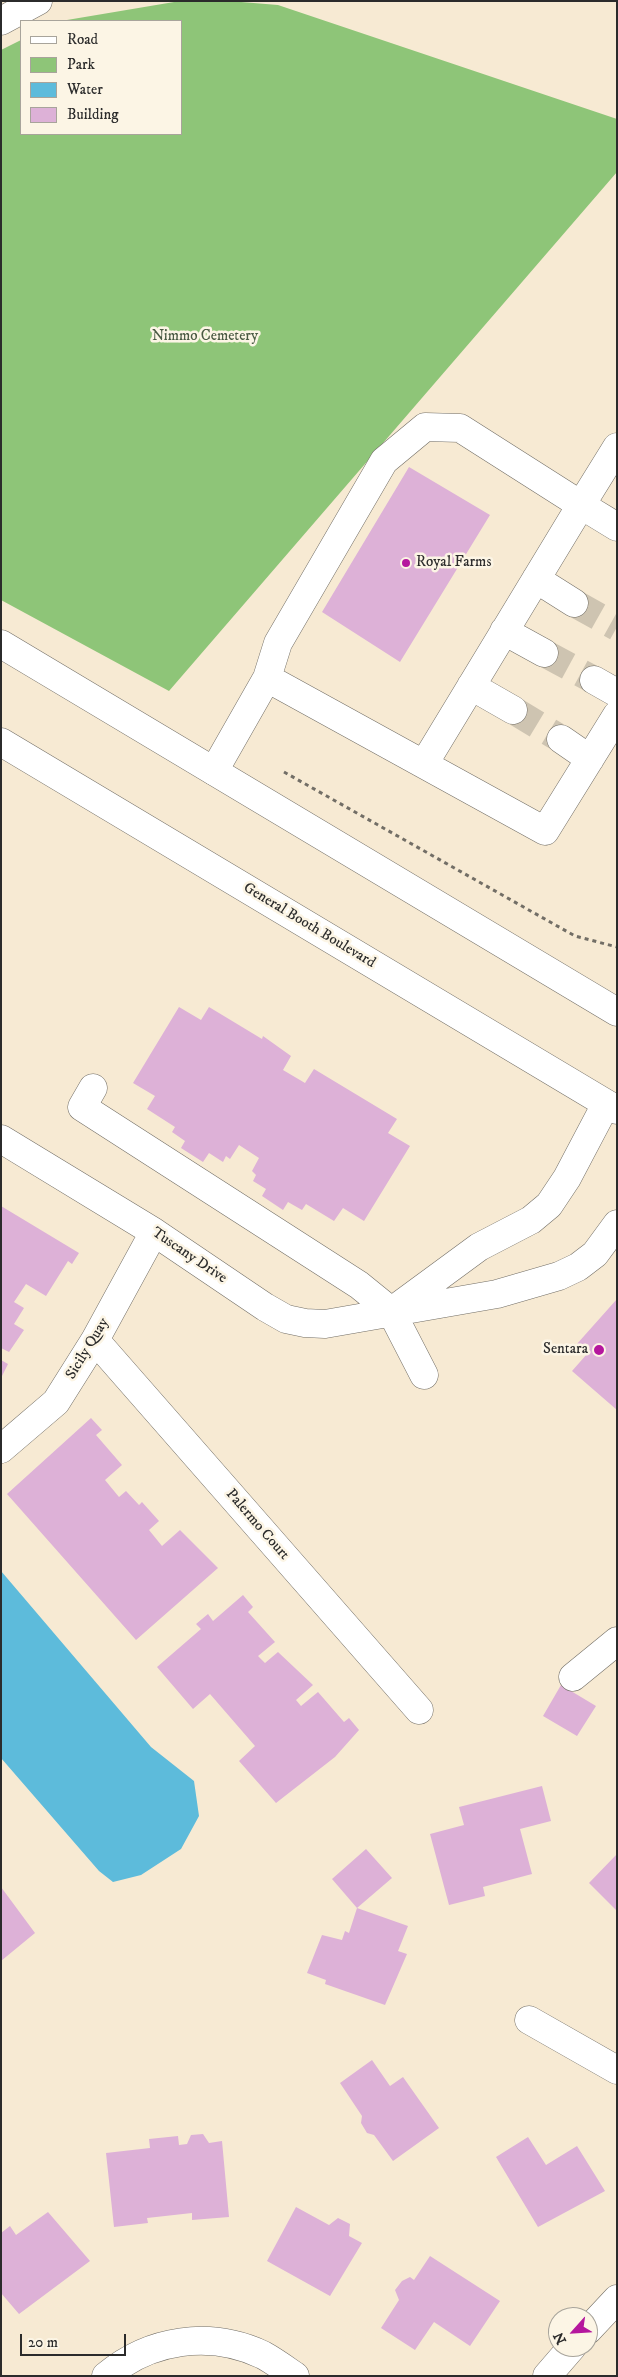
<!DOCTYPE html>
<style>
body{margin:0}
#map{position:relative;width:618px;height:2377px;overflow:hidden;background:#f7ead3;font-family:"IM FELL DW Pica",serif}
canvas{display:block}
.frame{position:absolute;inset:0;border:2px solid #2b2b2b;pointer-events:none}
.legend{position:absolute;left:20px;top:20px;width:162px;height:115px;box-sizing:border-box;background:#fcf5e5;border:1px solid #a8a49b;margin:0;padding:6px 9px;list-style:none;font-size:15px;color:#2b2b2b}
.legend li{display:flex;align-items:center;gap:10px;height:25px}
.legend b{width:25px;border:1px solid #a8a49b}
.north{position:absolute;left:548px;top:2307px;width:50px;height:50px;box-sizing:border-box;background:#fcf5e5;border:1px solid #a8a49b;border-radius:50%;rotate:244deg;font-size:14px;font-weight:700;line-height:20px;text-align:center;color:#2b2b2b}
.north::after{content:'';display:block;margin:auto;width:18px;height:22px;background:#b5179e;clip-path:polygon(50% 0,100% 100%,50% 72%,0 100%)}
.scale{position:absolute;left:20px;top:2334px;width:106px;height:22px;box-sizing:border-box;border:2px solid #2b2b2b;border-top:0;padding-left:6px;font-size:15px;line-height:18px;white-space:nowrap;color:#2b2b2b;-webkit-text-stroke:4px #fcf5e5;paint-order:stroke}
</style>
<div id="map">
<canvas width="618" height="2377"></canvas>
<div class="frame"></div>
<ul class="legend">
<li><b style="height:6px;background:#fff"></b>Road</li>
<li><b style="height:14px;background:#8ec578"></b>Park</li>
<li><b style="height:14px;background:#5dbbdb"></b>Water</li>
<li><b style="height:14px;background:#ddb1d7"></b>Building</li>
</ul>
<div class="north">N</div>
<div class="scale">20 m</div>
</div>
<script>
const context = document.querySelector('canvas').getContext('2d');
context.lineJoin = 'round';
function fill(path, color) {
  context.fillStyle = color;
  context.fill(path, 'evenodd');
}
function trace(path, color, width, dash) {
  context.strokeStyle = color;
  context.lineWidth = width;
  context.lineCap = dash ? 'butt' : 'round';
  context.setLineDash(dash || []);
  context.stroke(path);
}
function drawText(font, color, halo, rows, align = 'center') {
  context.font = font + ' "IM FELL DW Pica",serif';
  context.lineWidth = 5;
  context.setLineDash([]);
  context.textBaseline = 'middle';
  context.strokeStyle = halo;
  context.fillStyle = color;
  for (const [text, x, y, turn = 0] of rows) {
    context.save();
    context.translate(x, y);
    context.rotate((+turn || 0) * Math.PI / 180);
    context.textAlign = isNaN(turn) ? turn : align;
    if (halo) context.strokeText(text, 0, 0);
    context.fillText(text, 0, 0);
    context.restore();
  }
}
const green = new Path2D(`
 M180,1H229L278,5L617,119V172L169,691L1,600V50L21,40V134H181V21H61Z`);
const water = new Path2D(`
 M1,1571L151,1747L194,1781L199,1816L181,1849L141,1875L113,1882L99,1871L1,1758Z`);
const building = new Path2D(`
 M409,467L490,515L400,662L322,612Z
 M179,1007L201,1020L209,1007L262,1039L263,1036L291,1056L283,1070L305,1083L314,1069L397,1119L388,1133L410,1146L364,1221L343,1208L334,1221L306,1204L302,1210L288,1202L283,1210L262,1196L266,1189L253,1181L256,1175L252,1171L259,1158L239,1145L230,1159L226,1156L223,1162L209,1153L203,1162L181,1148L185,1141L172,1132L175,1127L147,1109L155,1096L133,1083Z
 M1,1206L79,1253L72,1264L68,1261L46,1296L26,1284L14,1302L24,1308L14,1324L24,1330L9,1352L1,1348Z
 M617,1299V1410L572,1371L587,1354L576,1345Z
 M1,1360L8,1364L1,1378Z
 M91,1418L102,1430L96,1435L122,1465L105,1480L119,1497L126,1491L139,1505L142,1502L159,1521L149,1530L162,1546L180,1530L218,1568L136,1640L7,1494Z
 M243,1595L253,1607L248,1612L275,1642L258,1656L265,1663L278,1652L313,1685L296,1700L301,1706L318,1692L344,1722L349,1718L359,1730L335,1757L276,1803L239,1761L255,1746L210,1694L193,1709L157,1667L201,1629L196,1624L208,1614L213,1621Z
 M561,1685L596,1706L577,1736L543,1716Z
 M542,1786L551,1821L520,1829L532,1874L483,1887L485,1896L449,1905L430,1834L464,1825L459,1807Z
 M366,1849L392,1878L357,1908L332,1879Z
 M617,1854V1911L589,1883Z
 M1,1887L35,1933L1,1961Z
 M357,1908L408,1926L398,1951L407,1954L385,2005L325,1984L326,1980L307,1973L322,1935L342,1940L345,1931L349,1933Z
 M372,2060L390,2086L403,2077L439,2128L393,2161L374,2135L367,2133L361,2123L362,2116L340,2083Z
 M203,2134L209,2143L222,2141L229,2217L192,2220V2213L147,2218L148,2223L114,2227L106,2153L150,2148L149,2139L178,2136L179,2145L187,2144L191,2135Z
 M528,2137L546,2165L577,2146L605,2191L538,2227L496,2157Z
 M296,2207L329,2225L338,2218L350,2224L349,2236L362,2243L330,2296L267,2261Z
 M48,2212L90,2261L19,2314L1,2293V2233L10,2226L16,2235Z
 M430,2256L500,2301L470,2346L434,2322L415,2350L381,2328L399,2300L395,2290L402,2281L410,2277L414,2280Z`);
const minorTunnel = new Path2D(`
 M574,603L617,627
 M544,653L594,680
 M513,710L561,739`);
const path = new Path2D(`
 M284,772L575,936L617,947`);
const minor = new Path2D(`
 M1,21L38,1
 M617,447L581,505L617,527
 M536,579L574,603
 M504,631L544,653
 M267,678L278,643L384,461L425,427L460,428L581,505L424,764
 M594,680L617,693
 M471,686L513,710
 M561,739L590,759
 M214,771L267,678L545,831L617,715
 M93,1088L82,1107L359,1285L391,1311L424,1375
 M1,1139L154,1232L265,1307L286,1319L305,1323L325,1324L497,1294L559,1276L578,1267L595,1254L617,1224
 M396,1308L479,1247L531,1220L549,1205L567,1178L606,1104
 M95,1340L419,1710
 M1,1449L56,1402L95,1340L154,1232
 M573,1677L617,1641
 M529,2020L617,2070
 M588,2330L617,2299
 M106,2376C150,2339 210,2330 263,2355C274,2361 285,2369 295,2376
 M547,2376L572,2347`);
const major = new Path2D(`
 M1,644L617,1012
 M1,742L617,1110`);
const markers = [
 [406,563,5,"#b5179e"],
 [599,1350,6,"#b5179e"]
];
const parkNames = [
 ["Nimmo Cemetery",205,337]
];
const poiNames = [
 ["Royal Farms",416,563],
 ["Sentara",588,1350,"right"]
];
const streetNames = [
 ["General Booth Boulevard",309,926,31],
 ["Tuscany Drive",189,1256,34],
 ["Sicily Quay",88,1349,-59],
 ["Palermo Court",257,1525,49]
];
fill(green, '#8ec578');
fill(water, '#5dbbdb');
fill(building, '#ddb1d7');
trace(minorTunnel, '#cec4b1', 28, [28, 14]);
trace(minor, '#726e66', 29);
trace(major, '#726e66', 29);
trace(path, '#726e66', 3, [4, 4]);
trace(minor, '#fff', 28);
trace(major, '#fff', 28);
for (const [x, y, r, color] of markers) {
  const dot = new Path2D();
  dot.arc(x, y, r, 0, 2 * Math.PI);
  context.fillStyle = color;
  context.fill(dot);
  trace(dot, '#fcf5e5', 2);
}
drawText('15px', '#495942', '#fcf5e5', parkNames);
drawText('15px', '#2b2b2b', '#fcf5e5', poiNames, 'left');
drawText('15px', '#2b2b2b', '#fcf5e5', streetNames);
</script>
